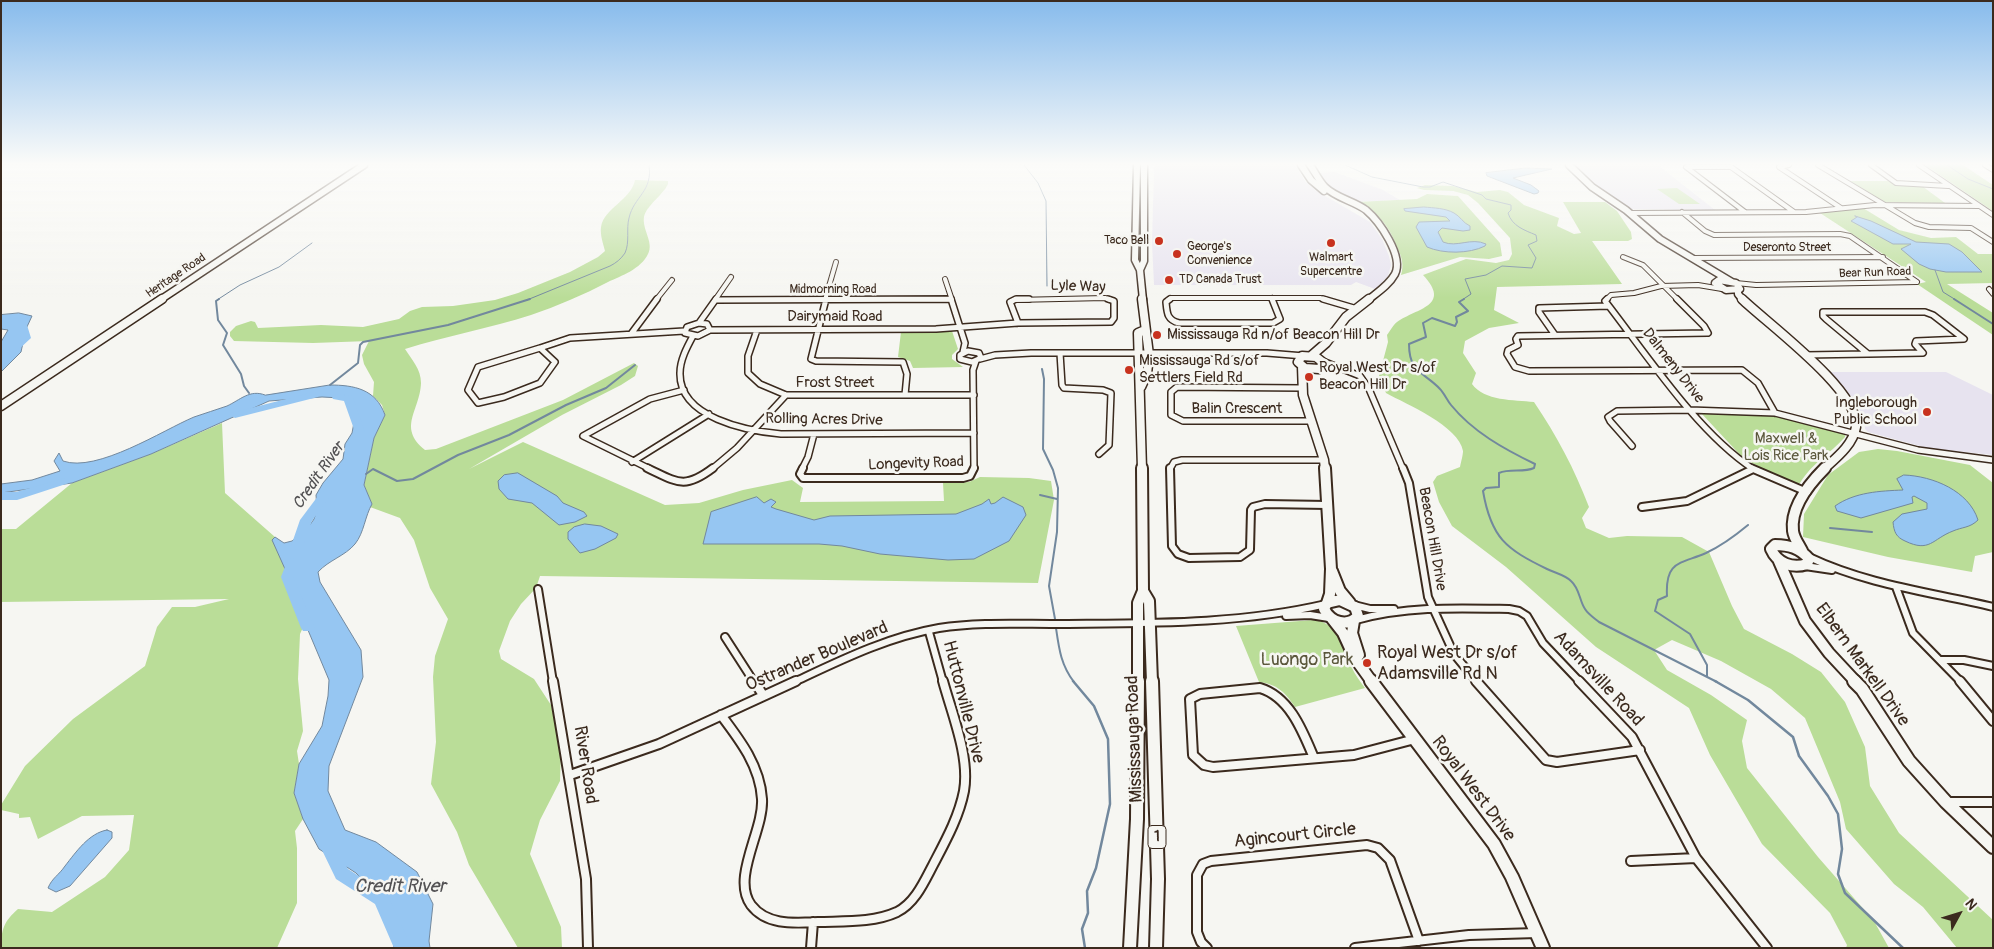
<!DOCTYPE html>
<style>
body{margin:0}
#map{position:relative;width:1994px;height:949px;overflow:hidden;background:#f6f6f2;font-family:Pangolin,sans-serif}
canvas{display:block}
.frame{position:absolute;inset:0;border:2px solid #3b2a1e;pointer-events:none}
.north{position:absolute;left:1934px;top:889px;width:50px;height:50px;-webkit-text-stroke:4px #f6f6f2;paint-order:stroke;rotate:51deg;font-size:14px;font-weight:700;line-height:20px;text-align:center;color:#3b2a1e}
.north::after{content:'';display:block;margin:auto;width:18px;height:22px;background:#3b2a1e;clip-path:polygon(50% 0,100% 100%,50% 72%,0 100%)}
</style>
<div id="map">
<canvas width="1994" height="949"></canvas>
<div class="frame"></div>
<div class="north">N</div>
</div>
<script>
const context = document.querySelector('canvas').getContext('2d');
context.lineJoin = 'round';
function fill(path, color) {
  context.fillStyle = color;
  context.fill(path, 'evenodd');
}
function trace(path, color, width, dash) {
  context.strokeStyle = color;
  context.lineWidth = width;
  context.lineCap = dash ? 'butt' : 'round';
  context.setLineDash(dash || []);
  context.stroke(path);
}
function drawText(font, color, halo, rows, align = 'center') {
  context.font = font + ' Pangolin,sans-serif';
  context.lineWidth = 5;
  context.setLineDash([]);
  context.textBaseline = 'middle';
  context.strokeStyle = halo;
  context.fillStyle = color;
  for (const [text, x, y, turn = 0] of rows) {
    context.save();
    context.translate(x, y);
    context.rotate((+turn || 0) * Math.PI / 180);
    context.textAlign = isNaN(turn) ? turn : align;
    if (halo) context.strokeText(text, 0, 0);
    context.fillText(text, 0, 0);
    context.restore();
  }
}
const built = new Path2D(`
 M1158,165H1295L1305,181L1315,190L1370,222L1382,239L1389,256L1391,265L1388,276L1375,289L1356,282L1351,285H1154L1152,243L1154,167Z
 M1573,165H1658L1715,210L1631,209L1600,189Z
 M1335,172L1383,190L1400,200L1357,202L1337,194L1323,181L1318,173Z
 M1828,372H1946L1993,395V455L1927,448L1868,432L1865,429L1864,420L1856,401Z`);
const green = new Path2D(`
 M1925,165H1963L1993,185V211Z
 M635,180L668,181V184C663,195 646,206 644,217C642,230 654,242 648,254C641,269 621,276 608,282C583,295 557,306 531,315C490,328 447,336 405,349C412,360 421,369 421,383C420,411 397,427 425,450L436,449L563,400L634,363L638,366L635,376L621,385L562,415L469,469L523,442L665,505L699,503L743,490L792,480L803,488L800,502L944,501L943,483L969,482L980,477L1029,478L1051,481L1054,500L1038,583L540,576L536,588L521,604L510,621L499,651L501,659L534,679L551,705L561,749L560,781L540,820L530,854L561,927L562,948H518L469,865L457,832L431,784L436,742L433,677L435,656L448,619L430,588L414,540L400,518L370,507L372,504L364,485L374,438L385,415L382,405L373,396L374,382L364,364L362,355L369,341L313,343L234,341L230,336V332L236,326L251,321L255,322L258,328L321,325L363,327L399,319L410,311L422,307L453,306L495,300L518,293L570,272L598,257L605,251C603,243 600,235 601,227C604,208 631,200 635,180Z
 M1850,181H1888L1900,185L1922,186L1945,203L1885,202Z
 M1425,185L1453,186L1477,192L1500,190L1508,192L1524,205L1559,218L1557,226L1574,234L1581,233L1563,202H1605L1617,211L1631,232L1632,239L1628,241H1592L1622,284L1497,287L1494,310L1519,323L1489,328L1465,341L1463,353L1476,373L1472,384C1484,401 1514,400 1534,402C1557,436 1574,468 1589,507L1582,518L1586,528L1609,538L1627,536L1682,537L1709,552L1732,606L1744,629L1792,654L1821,672L1845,702L1865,747L1870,786L1899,833L1993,920V948H1957L1923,907L1894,884L1846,829L1840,802L1805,718L1771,689L1721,661L1672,640L1654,650L1667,670L1711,695L1747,720L1742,741L1747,768L1818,857L1874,921L1889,948H1846L1847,945L1830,913L1762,844L1710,755L1689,708L1596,647L1506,567L1452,526L1439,502L1433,482L1437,476L1460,467C1461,462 1463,455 1463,451C1459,426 1406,404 1386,393L1379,376L1388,342L1387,335C1390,331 1393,325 1397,322C1417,308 1452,306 1423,275L1466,259L1496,263L1509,260L1512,254L1510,238L1478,203L1468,195L1453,191L1424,190L1417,188Z
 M1677,188L1700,204H1679L1657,189Z
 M1427,194L1458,196L1500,243L1502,256L1489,259L1460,257L1401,275C1404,265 1402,258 1398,249C1388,224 1380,215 1357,202L1417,199Z
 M1863,208L1899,230L1931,238L1956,237L1978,254H1993V283L1947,284L1993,313V335L1917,284L1926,282L1820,213Z
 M952,331L958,349L952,355V359L963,367L913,368L910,361L898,357L901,332Z
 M1701,413C1723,414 1745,413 1766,415C1794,417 1819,426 1845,434V437C1830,454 1813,462 1800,483L1797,484L1774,475L1743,458Z
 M222,423L225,493L275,537L273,540L294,589L305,623L300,634L298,679L303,731L297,751L299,764L294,793L303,819L295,831L297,848V903L277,948H1C1,930 4,921 18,909L52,912L105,877L129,850L134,815L82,816L38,839L30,817L19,818V814L1,810V805L25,766L73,719L145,666L157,627L172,607H195L229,599L1,602V529H16L72,483L151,454Z
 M1878,449L1897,451L1970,465L1993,483V552L1975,556L1972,572L1888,557L1803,537L1804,514L1828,475L1859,452Z
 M1313,620C1339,622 1343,649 1352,668C1355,675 1360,681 1365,688L1295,707C1285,692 1277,684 1259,682L1236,626Z`);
const water = new Path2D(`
 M1526,168L1552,169L1513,178L1531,185L1539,191L1538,193L1534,194L1487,176L1486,173Z
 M1424,207C1434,208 1445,208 1454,213C1460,216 1463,223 1470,226V230L1463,231L1442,228L1438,232L1443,242C1457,248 1471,237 1486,244L1485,246C1469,254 1443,254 1427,247L1416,227L1419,222L1450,221L1446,217L1405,211L1404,209Z
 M1855,216L1871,221L1916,242L1949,244L1962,252L1982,272H1946L1930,269L1919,264L1901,249L1911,244H1893L1851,221L1857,217Z
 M19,313L32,316L26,329L21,352L1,372V342L8,330L1,329V315Z
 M330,385C354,385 376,389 385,415L374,438L364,485L372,504C365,516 364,533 355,544C345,556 329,560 318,572L320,582L361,650L363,677L329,766L328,791L345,830L376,842L417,872L433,904L429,941L430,948H394L389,907L356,873L319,849L303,819L294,793L299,764L322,726L328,696L329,680L305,623L294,589L272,540L275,537L284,543L292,541L307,529L314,519L317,510L316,495L323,483L343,459L345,444L352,433L356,412L348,402L341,398L322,397L269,401L151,454L72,483L1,493V484L32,480L60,471L54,461L59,453L63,461C97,473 163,430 194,417C205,413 216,410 227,406C240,400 250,389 265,395Z
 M518,473L557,496L563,503L584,512L587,516L575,522L559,525L532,503L508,499L499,489L498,481L504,475Z
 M1904,475C1933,476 1969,491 1978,520C1970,528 1962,527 1953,531C1932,539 1930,553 1905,541C1896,537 1894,532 1893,522L1902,514L1927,509V503L1914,496L1912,497L1913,503L1861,518L1837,511L1835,506C1855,492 1880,491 1903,490L1897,479Z
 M757,497L764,503L771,499L776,502L771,507L776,509L814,520L830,516L956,514L982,504L989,499L991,504L995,503L1003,497L1023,507L1026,515L1009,541L974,559L948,560L880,554L842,546L819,544H703L711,512Z
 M585,524L601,526L618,534L616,538L595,549L580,553L568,539V532L574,527Z
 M107,830L112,832V838L70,886L56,892L48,888C52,878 59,875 65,866C76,852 89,833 107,830Z`);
const streamFar2 = new Path2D(`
 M1024,165L1038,183L1046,201L1047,286
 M1345,165L1372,177L1423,187H1430L1443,182L1482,195L1486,199L1511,205V210L1508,213C1512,226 1524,230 1536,235L1537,241L1528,245L1536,258L1532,268L1502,266L1486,275L1465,279L1471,294L1462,300
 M1947,165L1968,179L1993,189
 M1935,270L1943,292L1956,300
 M217,300L240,285L279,267L312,243
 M527,300L610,266C616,263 621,259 625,253C630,242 626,229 629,218C634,196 653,192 649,165`);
const streamFar1 = new Path2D(`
 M219,299L216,301L218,320L227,333L223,345L241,374L244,386L249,393
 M1464,299L1459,302L1468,311L1456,317L1457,322L1455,326L1432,318L1423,323L1426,337L1409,344C1409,373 1424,372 1440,389C1444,393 1447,400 1451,405C1473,432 1504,449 1535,464L1534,468C1523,473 1510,468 1499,473V487L1486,488L1483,491C1491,538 1506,549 1547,569C1555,573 1565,575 1571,581C1580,589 1579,600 1585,609C1588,614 1594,618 1599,622L1717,682
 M1954,299L1993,324
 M1042,369L1044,379L1043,449L1053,470L1058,488L1057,532L1049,586L1055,619
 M330,385L358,363L360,345L363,342L448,325L530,299
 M366,474L373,469L397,481L413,479L458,455L509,435L566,405L606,388L635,365
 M1040,495L1057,499
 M1830,528L1872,532
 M1056,628C1059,649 1061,665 1074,682
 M1707,676V665L1690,634L1655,611L1658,600L1667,596C1665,560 1681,564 1706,553C1721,546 1736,535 1748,525`);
const stream = new Path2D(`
 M1073,681L1094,706L1108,739L1110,804L1096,868L1087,891L1088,913L1082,929L1085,948
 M1715,681L1748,700L1793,737L1799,756L1828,796L1838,814L1842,849L1838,874L1845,893L1903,948`);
const river = new Path2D(`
 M1,318L17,319L27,325L31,338L4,363L1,364V356L21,337L20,328L12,324H1Z
 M314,392L318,393L319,395L318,397L235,418L230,415L231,413Z
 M337,394L352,396L353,398L365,432L364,434H356L355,432L344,401L333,399L332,397Z
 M65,478L71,481L69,483L17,500H1V492H16Z
 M325,491L331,495L312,521L303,546L297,550L293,549L291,546L300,520L321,492Z
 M292,558L296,559L298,562L293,577L315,628L313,631H303L301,628L281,577L288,559Z
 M328,839L334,841L348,869L387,894L412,948H394L375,904L336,879L320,846L322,841Z`);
const streetFar3 = new Path2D(`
 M1789,165L1779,167L1841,208
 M1818,165L1915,223L1929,227L1971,228L1993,242
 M1871,165L1896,183L1948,186
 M1919,165L1993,215
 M1985,165L1993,170
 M1682,212L1705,231L1714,235L1840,234L1850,236L1917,282L1756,285L1736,283
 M1745,212L1686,167H1731L1794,212
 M1629,213L1806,212L1875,205L1979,206
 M1623,257L1643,265L1678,300
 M1692,258L1883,257
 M945,279L952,300
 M1989,289L1993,294
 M1272,298H1320L1327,300
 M1272,298L1273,300
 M656,300L672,280
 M715,300L731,277
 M716,300L951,299
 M825,300L836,262
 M1014,300L1105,298L1111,300
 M1168,300L1171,298H1272
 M1606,300L1611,295L1634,293L1661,286L1698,285L1722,289`);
const streetFar2 = new Path2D(`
 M826,299L811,359L816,361L903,362L907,374L905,395
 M951,299L965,343L963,352
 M1170,299L1166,302C1167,313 1167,320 1179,323H1273L1280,319L1272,299
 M1323,299L1357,309
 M1607,299L1605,301C1647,355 1697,432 1753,469
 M1677,299L1704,326L1708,333L1518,336L1516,339L1518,345L1508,350L1507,354L1515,367L1529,371L1742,370L1758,383L1775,413
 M716,300L951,299
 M1823,312H1925L1933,315L1964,339L1916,341L1915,344L1923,353L1868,354L1826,319L1823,316Z
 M699,323L707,324L710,330L698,336L685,333L687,327Z
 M699,323L716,299
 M1018,323L1111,322L1114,318V301L1108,299
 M1018,323L1010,302L1016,299H1029
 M710,330L936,329L1018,323
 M757,330L748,356V373L760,384L786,395H974
 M631,334L657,299
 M1555,335L1539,312V308L1608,306
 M693,336C687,347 680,360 680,373C679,418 747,431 781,434L974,433
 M540,348L555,362L540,383L504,397L478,403L468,390L478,367Z
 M540,348L570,338L684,331
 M968,351L979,353L981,358L972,362L960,359V355Z
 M1060,353L1062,385L1064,388L1103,390L1111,393L1109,445L1099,454
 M1805,355L1868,354
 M980,359L995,355L1031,353H1267L1304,356
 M1325,362L1360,376L1369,389L1403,469
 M1302,388L1177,387L1171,392V415L1183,421H1311
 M1632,446L1610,421L1608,417L1617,411L1690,410L1775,413L1918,450L1993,460
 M632,462L709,414
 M650,469L583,436L650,399L684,390
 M712,469L737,448L786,395
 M802,469L808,457L814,434
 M974,469L973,370L976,361
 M1170,469L1174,462L1182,460H1324`);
const streetFar1 = new Path2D(`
 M647,468C677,482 684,490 713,468
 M803,468L800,474L803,478H963L970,476L974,468
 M1170,468L1172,546L1178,554L1189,558L1240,557L1250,550L1251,510L1253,507L1265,504L1327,505
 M1403,468L1409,483L1428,597L1454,654L1477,682
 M1751,468L1807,492
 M1642,507L1687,501L1753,469
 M1809,557C1868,585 1931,592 1993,607
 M1805,566L1832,570
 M1896,587L1913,633L1961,682
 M538,589L553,682
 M1354,605L1370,609H1394
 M1286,616L1310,615L1329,618
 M1356,620C1407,606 1457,608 1509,609L1519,611L1527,616L1543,643L1580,682
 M929,632L943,682
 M725,637L754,682
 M1940,660H1964L1993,666
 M794,682C841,660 887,637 939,628C977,622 1017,624 1055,624C1147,623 1236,625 1326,604`);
const street = new Path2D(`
 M553,681L586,879L588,948
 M754,681L763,695
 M1476,681L1546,760L1557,762L1640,750
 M1579,681L1632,737L1696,858L1767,948
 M1960,681L1993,721
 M721,715C740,740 760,766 762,799C764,830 731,878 751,905C767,926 795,923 818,922C844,921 873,923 897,912C915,903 924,882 933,865C945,842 959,817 964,791C970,757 952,714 943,681
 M1314,758C1303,732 1290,697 1260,688L1200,694L1190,699L1193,755L1204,765L1213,767L1354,755L1415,739
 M570,775L659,744L796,681
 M1948,802H1993
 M1631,861L1696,858
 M811,948L813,922
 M1207,948L1201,942L1197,932V875L1203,864L1211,861L1367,845L1378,848L1390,860L1419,941
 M1355,948L1469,935L1537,933`);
const secondaryFar3 = new Path2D(`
 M1301,165L1311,180L1324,191
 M1310,165C1315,172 1319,181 1325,187C1336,198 1354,201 1366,210C1379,221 1404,256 1395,274C1389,285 1378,292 1368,300
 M1569,165L1592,187L1626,210L1660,239L1732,282
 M1719,280L1736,283L1740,289L1726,290L1715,283Z
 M1738,290V294L1743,300
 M160,300L364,165`);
const secondaryFar2 = new Path2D(`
 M1742,299C1768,324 1860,391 1856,427C1853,445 1836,458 1824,469
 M1302,356L1316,357L1325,364L1319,369L1305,368L1298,362Z
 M1311,356L1326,343L1346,317L1369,299
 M1302,366L1303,395L1324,460L1325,469
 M1,406L162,299`);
const secondaryFar1 = new Path2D(`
 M1325,468L1331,569L1330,594L1327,603
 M1775,545C1789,545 1800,548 1809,559L1807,564C1792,569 1777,563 1771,549Z
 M1803,553C1800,546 1794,539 1793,531C1790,507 1810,483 1825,468
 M1778,559L1805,621L1829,653L1856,682
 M1332,571L1340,591L1350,603
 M1340,600L1355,607L1358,616C1347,628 1331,622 1324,609L1327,603Z
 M1332,619L1343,633L1354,657L1372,682
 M1354,621L1352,633L1359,655`);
const secondary = new Path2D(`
 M1371,681L1494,844L1512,877L1543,948
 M1854,681L1862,689L1909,761L1946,802L1993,847`);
const primaryFar3 = new Path2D(`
 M1137,165L1135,260L1140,270L1143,300
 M1140,270L1144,261V165`);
const primaryFar2 = new Path2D(`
 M1141,387L1147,374L1149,355L1142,299
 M1142,469L1138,333L1145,330`);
const primaryFar1 = new Path2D(`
 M1143,591L1149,601L1152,682
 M1138,682V603L1143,591L1142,468`);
const primary = new Path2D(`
 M1152,681L1158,879L1156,948
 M1130,948L1137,819L1138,681`);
const markers = [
 [1159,241,5,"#c8321e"],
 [1331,243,5,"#c8321e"],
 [1177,254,5,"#c8321e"],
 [1169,280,5,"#c8321e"],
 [1157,335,5,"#c8321e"],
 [1129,370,5,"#c8321e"],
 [1309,377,5,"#c8321e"],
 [1927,412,5,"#c8321e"],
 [1367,663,5,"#c8321e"]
];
const farPoinames = [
 ["Taco Bell",1149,241,"right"],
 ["George's",1187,247],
 ["Convenience",1187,261],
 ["Walmart",1331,258,"center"],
 ["Supercentre",1331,272,"center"],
 ["TD Canada Trust",1179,280]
];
const farStreetnames = [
 ["Deseronto Street",1787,248],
 ["Bear Run Road",1875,273,-2],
 ["Heritage Road",176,276,-34],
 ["Midmorning Road",833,290]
];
const shields = [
 [1157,837,18]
];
const shieldNames = [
 ["1",1157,837]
];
const streetNames = [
 ["Lyle Way",1078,287,2],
 ["Dairymaid Road",835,317],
 ["Dalmeny Drive",1673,366,52],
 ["Frost Street",835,383],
 ["Balin Crescent",1237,409],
 ["Rolling Acres Drive",824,420,1],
 ["Longevity Road",916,464,-2],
 ["Beacon Hill Drive",1432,539,80]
];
const poiNames = [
 ["Mississauga Rd n/of Beacon Hill Dr",1167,335],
 ["Mississauga Rd s/of",1139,361],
 ["Settlers Field Rd",1139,378],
 ["Royal West Dr s/of",1319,368],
 ["Beacon Hill Dr",1319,385],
 ["Ingleborough",1917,403,"right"],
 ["Public School",1917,420,"right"]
];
const parkNames = [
 ["Maxwell &",1786,439],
 ["Lois Rice Park",1786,456]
];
const waterNames = [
 ["Credit River",319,476,-55]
];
const nearPoinames = [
 ["Royal West Dr s/of",1377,653],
 ["Adamsville Rd N",1377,674]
];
const nearStreetnames = [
 ["Ostrander Boulevard",817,657,-23],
 ["Elbern Markell Drive",1862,665,54],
 ["Adamsville Road",1598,679,47],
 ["Huttonville Drive",963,702,76],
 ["Mississauga Road",1135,739,-92],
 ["River Road",585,765,81],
 ["Royal West Drive",1473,789,53],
 ["Agincourt Circle",1295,836,-6]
];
const nearParknames = [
 ["Luongo Park",1307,660]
];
const nearWaternames = [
 ["Credit River",400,887]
];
fill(built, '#e7e3ef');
fill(green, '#badd98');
fill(water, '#96c6f2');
trace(water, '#72889d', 1);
trace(streamFar2, '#72889d', 1);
trace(streamFar1, '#72889d', 2);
trace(stream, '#72889d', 2.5);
fill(river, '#96c6f2');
trace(streetFar3, '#3b2a1e', 6);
trace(streetFar2, '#3b2a1e', 8);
trace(streetFar1, '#3b2a1e', 10);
trace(street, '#3b2a1e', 12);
trace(secondaryFar3, '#3b2a1e', 9);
trace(secondaryFar2, '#3b2a1e', 11);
trace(secondaryFar1, '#3b2a1e', 14);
trace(secondary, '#3b2a1e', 16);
trace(primaryFar3, '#3b2a1e', 9);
trace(primaryFar2, '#3b2a1e', 11);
trace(primaryFar1, '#3b2a1e', 14);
trace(primary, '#3b2a1e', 16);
trace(streetFar3, '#f6f6f2', 4);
trace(streetFar2, '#f6f6f2', 5);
trace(streetFar1, '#f6f6f2', 6);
trace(street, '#f6f6f2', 8);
trace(secondaryFar3, '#f6f6f2', 6);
trace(secondaryFar2, '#f6f6f2', 8);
trace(secondaryFar1, '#f6f6f2', 10);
trace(secondary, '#f6f6f2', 12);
trace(primaryFar3, '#f6f6f2', 6);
trace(primaryFar2, '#f6f6f2', 8);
trace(primaryFar1, '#f6f6f2', 10);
trace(primary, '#f6f6f2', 12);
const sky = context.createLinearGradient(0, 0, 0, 298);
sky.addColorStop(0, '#87bbec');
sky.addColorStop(0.55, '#fbfbf9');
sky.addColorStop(1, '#fbfbf900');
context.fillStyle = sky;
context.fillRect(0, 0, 1994, 298);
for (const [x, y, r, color] of markers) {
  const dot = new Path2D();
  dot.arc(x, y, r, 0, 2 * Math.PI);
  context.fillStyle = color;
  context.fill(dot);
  trace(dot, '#f6f6f2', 2);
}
drawText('12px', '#3b2a1e', '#f6f6f2', farPoinames, 'left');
drawText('12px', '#3b2a1e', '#f6f6f2', farStreetnames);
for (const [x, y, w] of shields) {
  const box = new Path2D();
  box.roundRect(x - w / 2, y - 11.5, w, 23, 4);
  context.fillStyle = '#f6f6f2';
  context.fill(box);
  trace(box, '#3b2a1e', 1);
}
drawText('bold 14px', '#3b2a1e', null, shieldNames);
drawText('15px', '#3b2a1e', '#f6f6f2', streetNames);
drawText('15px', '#3b2a1e', '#f6f6f2', poiNames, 'left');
drawText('15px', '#5b573c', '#f6f6f2', parkNames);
drawText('italic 16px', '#525153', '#f6f6f2', waterNames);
drawText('18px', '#3b2a1e', '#f6f6f2', nearPoinames, 'left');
drawText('18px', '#3b2a1e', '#f6f6f2', nearStreetnames);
drawText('18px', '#5b573c', '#f6f6f2', nearParknames);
drawText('italic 19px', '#525153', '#f6f6f2', nearWaternames);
</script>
